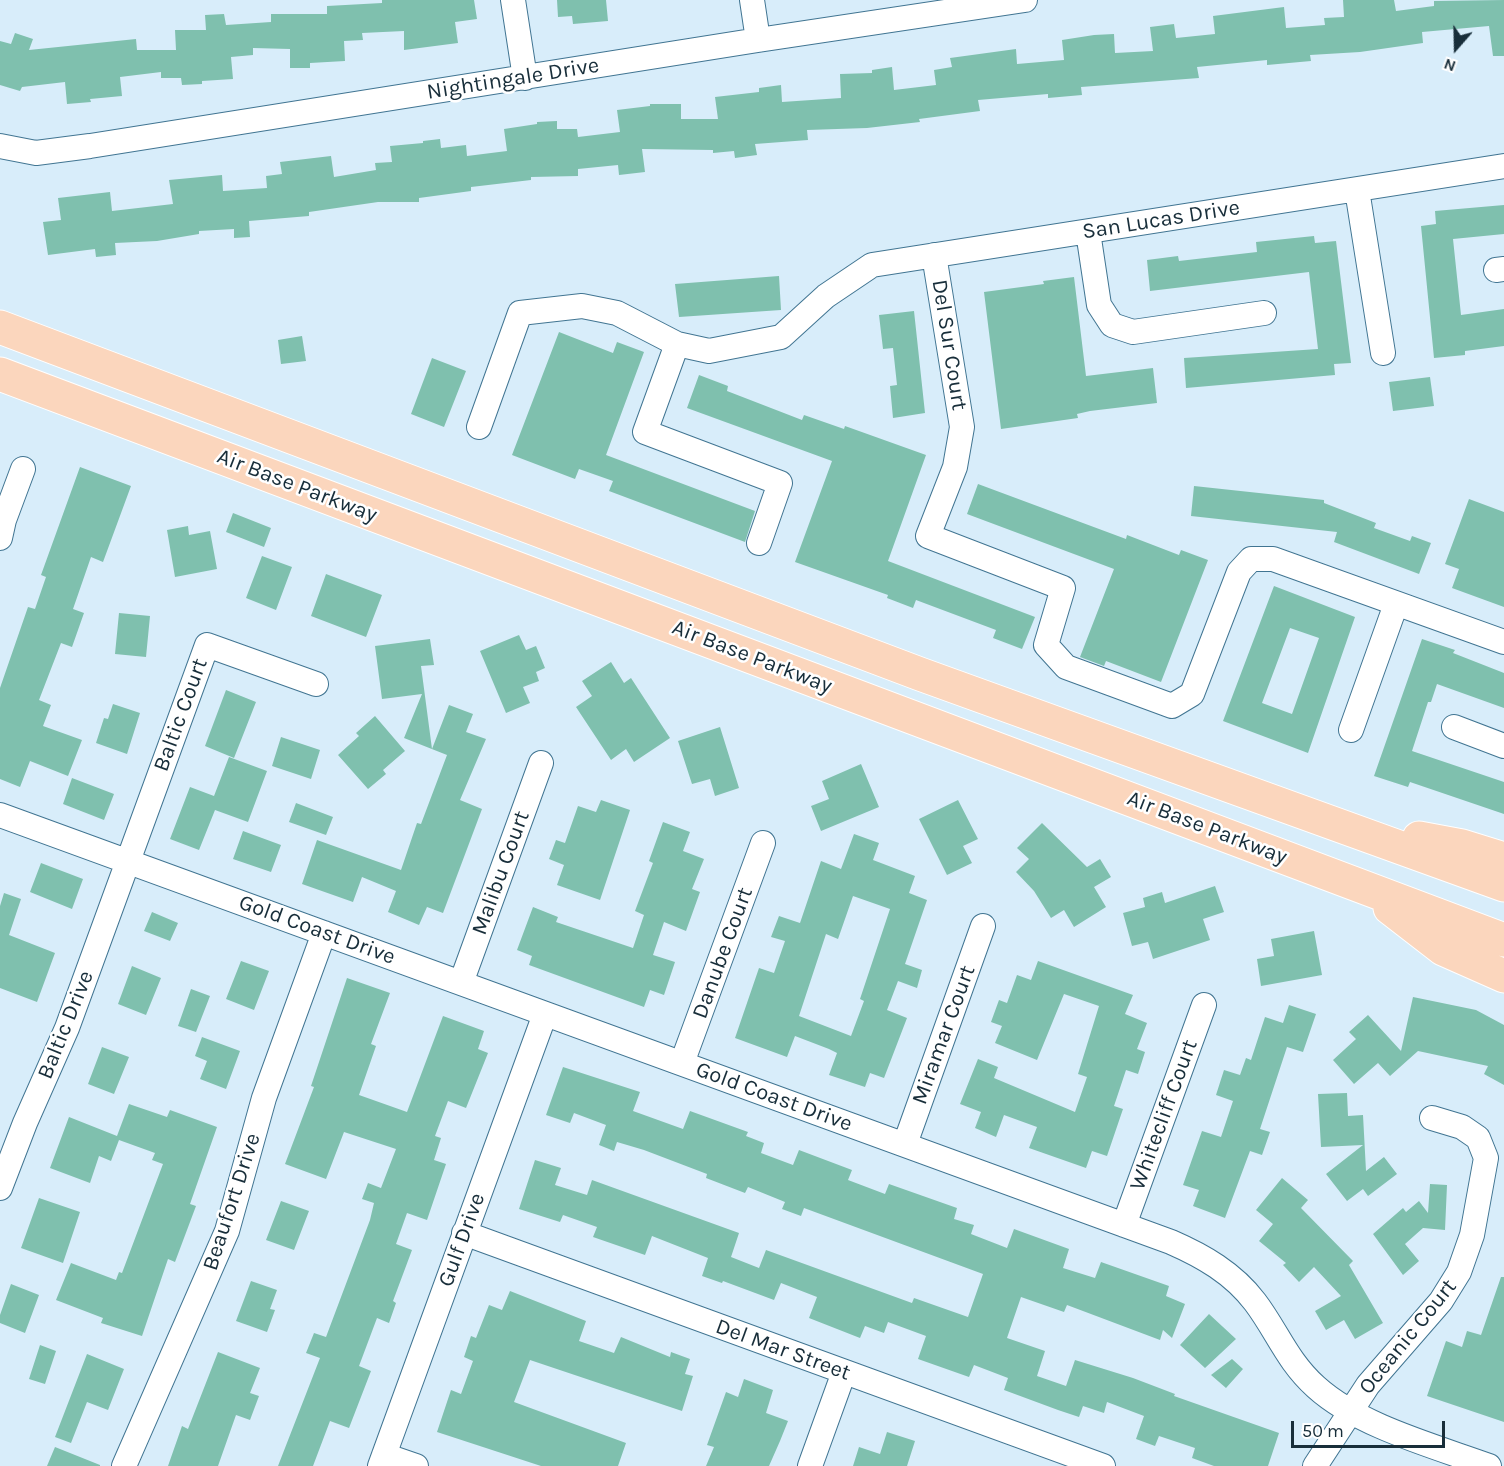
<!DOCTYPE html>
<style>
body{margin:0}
#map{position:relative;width:1504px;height:1466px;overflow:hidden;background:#d8edfa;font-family:Karla,sans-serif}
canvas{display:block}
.north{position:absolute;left:1426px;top:18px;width:60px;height:60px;-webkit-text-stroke:4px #fff;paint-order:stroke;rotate:200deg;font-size:16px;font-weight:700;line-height:24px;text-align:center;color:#182e3a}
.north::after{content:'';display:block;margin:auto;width:21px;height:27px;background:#182e3a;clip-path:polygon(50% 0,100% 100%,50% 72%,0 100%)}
.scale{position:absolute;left:1291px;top:1421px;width:154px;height:27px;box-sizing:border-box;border:3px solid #182e3a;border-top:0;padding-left:8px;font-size:18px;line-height:21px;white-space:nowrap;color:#182e3a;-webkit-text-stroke:4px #fff;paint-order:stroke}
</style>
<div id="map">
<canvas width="1504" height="1466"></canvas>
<div class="north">N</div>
<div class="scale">50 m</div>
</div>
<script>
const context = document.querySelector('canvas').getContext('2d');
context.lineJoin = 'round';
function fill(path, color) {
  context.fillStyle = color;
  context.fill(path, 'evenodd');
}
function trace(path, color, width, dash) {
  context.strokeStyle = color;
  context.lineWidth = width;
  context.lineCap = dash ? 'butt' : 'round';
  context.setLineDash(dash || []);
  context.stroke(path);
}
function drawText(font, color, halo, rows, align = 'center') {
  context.font = font + ' Karla,sans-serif';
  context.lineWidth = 5;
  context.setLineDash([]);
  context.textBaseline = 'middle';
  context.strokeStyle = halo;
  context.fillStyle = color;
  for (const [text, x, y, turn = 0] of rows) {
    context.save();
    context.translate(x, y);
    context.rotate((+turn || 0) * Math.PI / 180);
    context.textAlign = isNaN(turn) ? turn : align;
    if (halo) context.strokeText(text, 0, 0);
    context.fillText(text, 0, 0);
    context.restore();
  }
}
const building = new Path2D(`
 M382,0H474L477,19L455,22L458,43L404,50V31L362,33L363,40L344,41L345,61L310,63V68H290V49L253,48V55L231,57L233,79L202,81V84L182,85L181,78H161V72L120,77L122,96L90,99L91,102L67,104L65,82L22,87L20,91L0,85V41L11,44L15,33L33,39L29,50L136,39L137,50H176L175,30H206L205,15L224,14L226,25L271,22V14H327V6L382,3Z
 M557,0H606L608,21L573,24L572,16L558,17Z
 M1343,0H1394L1396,11L1434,6V1L1504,0V56H1493L1489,26L1422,32L1423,43L1360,52L1310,55L1311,61L1267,65V60L1197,67L1199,78L1081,87L1082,95L1048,98V94L978,100L980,111L919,119L920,122L867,128L807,130L808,140L755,144L757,155L735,158L734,151L713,153V150L642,149L645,172L619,175L618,165L578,169V176L531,177V180L471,187V191L419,198V202H378L309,212V216L249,221L250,237L234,238V229L199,231V234L157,241L115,243L116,255L96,257L95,249L48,255L43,222L61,220L58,198L110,192L112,211L173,204L169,180L222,175L223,191L267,188L266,176L282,174L280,162L331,156L334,177L376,170L375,163L392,162L390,146L423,143V141L440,139L441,148L466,145L467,156L507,151L504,129L537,124V122L557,121V129H577L578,137L620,132L617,110L650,106V104H681V119H718L715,97L759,92V88L781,85L782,102L841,98L840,74L872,73V70L892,67L894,90L936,85L934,70L952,67L950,58L1016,49L1017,64L1064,60L1062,40L1094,35L1114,34L1115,53L1153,51L1150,27L1174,24L1176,38L1215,34L1213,16L1284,7L1286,28L1325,25L1324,18L1344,17Z
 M1504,205V234L1453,239L1461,315L1504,309V346L1465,351V355L1434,358L1421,226L1436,224L1435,211Z
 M1314,236L1315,243L1336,241L1351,363L1334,364L1335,375L1186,388L1184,358L1318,349L1309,272L1150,291L1147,260L1178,256L1179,261L1257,252L1256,242Z
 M779,276L781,310L679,317L675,284Z
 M1074,277L1086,376L1153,368L1157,403L1090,411L1077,414L1078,418L1001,429L984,292L1044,284L1043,281Z
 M914,311L925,413L893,418L890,386L897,385L893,348L883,349L879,315Z
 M559,332L613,353L617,342L644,352L606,455L755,511L745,542L609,491L613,481L579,469L575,479L512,455Z
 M302,336L306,361L281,364L278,340Z
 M432,358L466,371L444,427L411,414Z
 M699,375L728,386L727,391L802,420L804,415L844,429L845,426L926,455L888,561L1035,617L1022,649L993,638L996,630L916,600L913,608L887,598L888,595L795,562L832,461L687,408Z
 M1430,377L1434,406L1393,411L1389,382Z
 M80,467L131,486L103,562L91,557L73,609L84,613L72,647L61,643L39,700L51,705L43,726L82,740L68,776L30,761L20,787L0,779V688L28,607L35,609L46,577L41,575Z
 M978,484L1126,539L1127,535L1179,555L1181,550L1208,560L1161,682L1106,661L1104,666L1080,657L1114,569L967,514Z
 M1194,486L1324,500V503L1376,523L1374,528L1410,541L1412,536L1431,543L1419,574L1334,542L1337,532L1191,516Z
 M1469,499L1504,512V607L1452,588L1459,569L1445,564Z
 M233,513L271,528L264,547L226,532Z
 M188,526L189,535L210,531L217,569L175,577L167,530Z
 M262,556L292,567L276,610L246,598Z
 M326,574L382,595L366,637L311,616Z
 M1274,586L1355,617L1308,753L1223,721ZM1290,628L1319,638L1292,714L1262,703Z
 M119,613L150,616L146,657L115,654Z
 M519,635L526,650L536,646L545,668L536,672L539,681L523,687L530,703L506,713L480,651Z
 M430,639L434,665L421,666L432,749L449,705L473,714L466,732L486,739L460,800L482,809L443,913L427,907L419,925L388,912L396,891L362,877L353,902L302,884L317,840L401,870L417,823L421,824L447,755L404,738L422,694L382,699L375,646Z
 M1422,639L1455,650L1453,653L1504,673V708L1437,684L1431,702H1428L1412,751L1504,782V814L1410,782L1408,787L1374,776Z
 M611,662L624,683L631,678L670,738L634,762L626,749L611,760L576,707L592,696L582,681Z
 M226,690L256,702L234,758L205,746Z
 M113,704L140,713L127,754L96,743L104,718L108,719Z
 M375,716L405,751L383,770L386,774L368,789L338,755L359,736L356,733Z
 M720,727L739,788L715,796L710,779L692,784L678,741Z
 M281,737L320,750L311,779L272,766Z
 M229,757L267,771L248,822L215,810L199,850L170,839L190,787L214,796Z
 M861,764L879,807L821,831L811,806L829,799L822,781Z
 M72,778L114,794L104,820L63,804Z
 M601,800L630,810L600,900L557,885L564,865L549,859L556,840L565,843L578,806L596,812Z
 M958,800L978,839L963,846L972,863L947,875L919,819Z
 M296,803L333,817L326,835L289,822Z
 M663,822L690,832L683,851L704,859L692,889L700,892L686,931L664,922L653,955L675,962L664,995L650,990L644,1007L529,965L532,956L517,950L533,907L558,917L556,922L633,948L644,915L635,911L653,863L649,861Z
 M1042,823L1087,867L1100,859L1111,877L1094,887L1106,907L1074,927L1064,910L1051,918L1034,891L1016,872L1029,859L1017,848Z
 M243,831L281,845L271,872L233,859Z
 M854,834L879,843L873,860L915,876L909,893L927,900L905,964L922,970L917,988L898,981L887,1010L907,1018L884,1078L870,1073L865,1087L829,1075L837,1053L829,1049L795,1036L787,1057L735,1038L759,968L774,973L785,941L771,937L779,916L800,923L821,861L841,869ZM853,896L890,909L860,999L864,1001L851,1036L799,1016L826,934L838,939Z
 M41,863L83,879L72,909L30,892Z
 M1215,886L1224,912L1203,919L1210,940L1153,959L1148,942L1132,946L1123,913L1145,907L1143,898L1162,892L1165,903Z
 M4,893L21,899L9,935L55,953L37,1002L0,988V906Z
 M152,912L178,923L170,941L144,931Z
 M1314,931L1322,975L1261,986L1257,959L1274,956L1271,939Z
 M241,961L269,971L254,1010L226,999Z
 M1038,961L1133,995L1125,1014L1147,1023L1137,1049L1145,1052L1138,1074L1126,1070L1114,1106L1123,1109L1107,1156L1092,1151L1086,1168L1029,1148L1037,1127L1004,1115L996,1137L975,1128L981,1112L960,1104L978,1059L998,1067L994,1078L1075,1112L1087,1077L1078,1074L1099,1006L1064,994L1037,1060L995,1043L1002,1026L991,1022L999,1000L1007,1003L1017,975L1031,980Z
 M132,966L161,978L146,1015L118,1004Z
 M347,978L390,993L371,1044L376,1046L359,1095L407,1112L443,1016L484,1031L478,1049L488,1053L466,1108L448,1101L435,1136L441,1138L434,1160L446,1164L427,1220L407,1213L396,1244L412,1250L393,1301L396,1303L389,1323L377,1318L359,1366L371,1371L349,1428L330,1421L313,1466H278L320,1358L306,1353L314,1333L326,1337L370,1220L374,1203L362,1199L368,1183L381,1188L396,1149L344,1132L326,1179L285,1164L314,1087L311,1086Z
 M191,989L210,996L196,1032L178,1026Z
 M1413,997L1476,1010L1504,1025V1085L1484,1074L1488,1066L1418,1051L1390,1076L1378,1063L1354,1084L1333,1060L1356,1039L1349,1032L1368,1015L1401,1051Z
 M1289,1005L1316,1014L1303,1052L1287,1047L1260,1129L1270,1132L1262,1155L1250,1151L1225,1218L1193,1206L1199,1190L1183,1185L1202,1131L1221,1137L1233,1101L1216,1095L1224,1070L1240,1075L1246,1058L1251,1060L1265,1017L1283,1023Z
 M202,1037L240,1051L226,1089L200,1079L207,1061L195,1056Z
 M102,1047L129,1057L114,1094L88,1084Z
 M563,1067L640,1092L633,1111L683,1129L690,1111L748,1132L746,1136L764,1143L761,1153L793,1165L799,1150L852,1170L848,1180L885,1194L889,1184L957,1208L954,1219L974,1225L971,1234L1007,1248L1014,1229L1069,1249L1063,1268L1095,1278L1101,1262L1169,1286L1166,1296L1185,1304L1172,1338L1163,1330L1160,1340L1067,1305L1064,1312L1021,1297L1007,1338L1045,1351L1037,1376L1066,1386L1075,1360L1133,1378L1175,1394L1174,1396L1279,1433L1268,1466H1214L1192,1458L1195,1448L1159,1436L1155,1446L1136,1439L1144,1416L1107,1402L1104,1413L1083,1406L1079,1417L1058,1410L1004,1390L1008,1378L974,1365L969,1377L918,1359L926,1336L888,1322L884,1333L865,1326L860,1338L809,1318L817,1297L781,1283L774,1300L723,1281L722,1283L702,1276L708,1258L652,1236L645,1255L593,1237L597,1227L563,1215L560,1222L519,1209L535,1160L561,1168L555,1185L587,1195L592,1180L739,1233L731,1257L759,1268L766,1250L912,1303L914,1298L968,1317L983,1274L804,1208L801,1216L782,1209L785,1202L748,1187L745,1193L706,1178L707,1174L644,1150L617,1142L614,1151L599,1145L606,1125L574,1113L570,1123L546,1115Z
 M1347,1093L1348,1116L1363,1115L1366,1171L1384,1157L1397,1174L1368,1196L1363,1189L1347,1201L1326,1174L1363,1145L1321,1147L1318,1094Z
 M129,1104L167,1117L170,1110L217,1127L190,1204L196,1206L175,1262L168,1259L142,1336L101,1323L103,1318L56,1300L71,1263L116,1280L119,1272L122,1273L163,1164L152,1160L155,1153L119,1140L111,1161L99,1156L90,1183L50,1168L69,1117L117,1136Z
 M1282,1178L1308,1200L1301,1208L1353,1261L1349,1265L1383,1323L1355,1339L1344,1320L1326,1330L1315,1311L1341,1296L1314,1267L1299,1282L1283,1265L1286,1263L1259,1241L1273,1224L1256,1210Z
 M1430,1184L1447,1185L1445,1230L1423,1228L1405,1244L1419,1261L1403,1275L1373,1234L1403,1208L1406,1212L1419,1201L1428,1213Z
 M39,1198L80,1212L63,1263L21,1248Z
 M281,1201L309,1211L294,1250L266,1240Z
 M1501,1277H1504V1422L1427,1396L1446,1341L1462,1347L1467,1331L1481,1335Z
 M251,1281L277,1290L270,1309L275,1310L267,1332L236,1321Z
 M11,1284L39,1295L25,1333L0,1323V1315Z
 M510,1291L586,1321L579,1341L614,1353L621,1337L670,1357L671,1352L690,1359L685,1374L693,1376L682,1411L530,1360L514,1402L626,1443L618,1466H541L437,1432L451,1390L461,1394L473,1361L464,1357L471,1336L476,1338L489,1305L502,1310Z
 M1209,1314L1236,1339L1205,1368L1180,1345Z
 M40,1345L56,1351L45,1384L29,1379Z
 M218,1352L260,1368L250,1393L259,1396L250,1420L236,1415L218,1466H168L182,1426L188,1429Z
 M87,1354L124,1369L108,1410L87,1402L71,1443L55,1437Z
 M1232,1359L1243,1369L1226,1388L1211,1375Z
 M744,1379L773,1390L766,1413L788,1421L780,1441L769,1466H706L714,1447L707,1445L726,1392L738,1397Z
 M887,1432L915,1441L907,1466H853L859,1447L880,1454Z
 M55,1447L100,1465V1466H47Z`);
const minor = new Path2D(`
 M513,0L525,78
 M752,0L758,40
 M0,146L36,153L90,146L758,40L1025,0
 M1357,190L1383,353
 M1088,232L1099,305L1112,325L1133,332L1264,313
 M934,255L962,427L955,467L928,536L1063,588L1046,645L1066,667L1172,706L1192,694L1239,572L1251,559H1273L1504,642
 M1496,270L1504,269
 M677,344L645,432L780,483L759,543
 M479,427L520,313L582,306L617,313L677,344L709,351L781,337L826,296L872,265L1504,166
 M0,538L4,520L23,469
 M1454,727L1504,746
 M1351,730L1396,604
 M0,815L1171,1242C1203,1256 1233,1273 1255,1302C1277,1331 1287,1361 1316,1387C1359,1426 1434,1446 1489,1466
 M461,983L541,763
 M682,1063L763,843
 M905,1144L983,926
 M0,1188L25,1123L67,1028L207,645L316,684
 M1124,1225L1204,1005
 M464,1233L1103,1466
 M384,1455L416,1466
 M124,1466L227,1231L264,1098L324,933
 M380,1466L545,1014
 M810,1466L844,1372
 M1315,1466L1368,1385L1441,1301L1459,1272L1472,1235L1486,1158L1478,1138L1462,1127L1432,1118`);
const primary = new Path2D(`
 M0,327L920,674L1504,885
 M0,374L1504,940
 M1419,838L1462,846L1504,859
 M1390,908L1443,949L1504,976`);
const streetNames = [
 ["Nightingale Drive",513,79,-9],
 ["San Lucas Drive",1161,220,-9],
 ["Del Sur Court",949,345,81],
 ["Air Base Parkway",297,486,21],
 ["Air Base Parkway",752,657,21],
 ["Baltic Court",181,715,-70],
 ["Air Base Parkway",1207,828,21],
 ["Malibu Court",501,873,-70],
 ["Gold Coast Drive",317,930,20],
 ["Danube Court",723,953,-70],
 ["Baltic Drive",66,1025,-68],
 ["Miramar Court",944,1035,-70],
 ["Gold Coast Drive",774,1097,20],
 ["Whitecliff Court",1164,1115,-70],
 ["Beaufort Drive",232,1202,-72],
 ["Gulf Drive",462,1240,-70],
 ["Oceanic Court",1408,1337,-51],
 ["Del Mar Street",783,1350,20]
];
fill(building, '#7fc0ae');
trace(minor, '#417592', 26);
trace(primary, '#fff', 35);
trace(minor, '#fff', 24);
trace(primary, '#fbd6bd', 33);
drawText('22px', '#182e3a', '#fff', streetNames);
</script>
